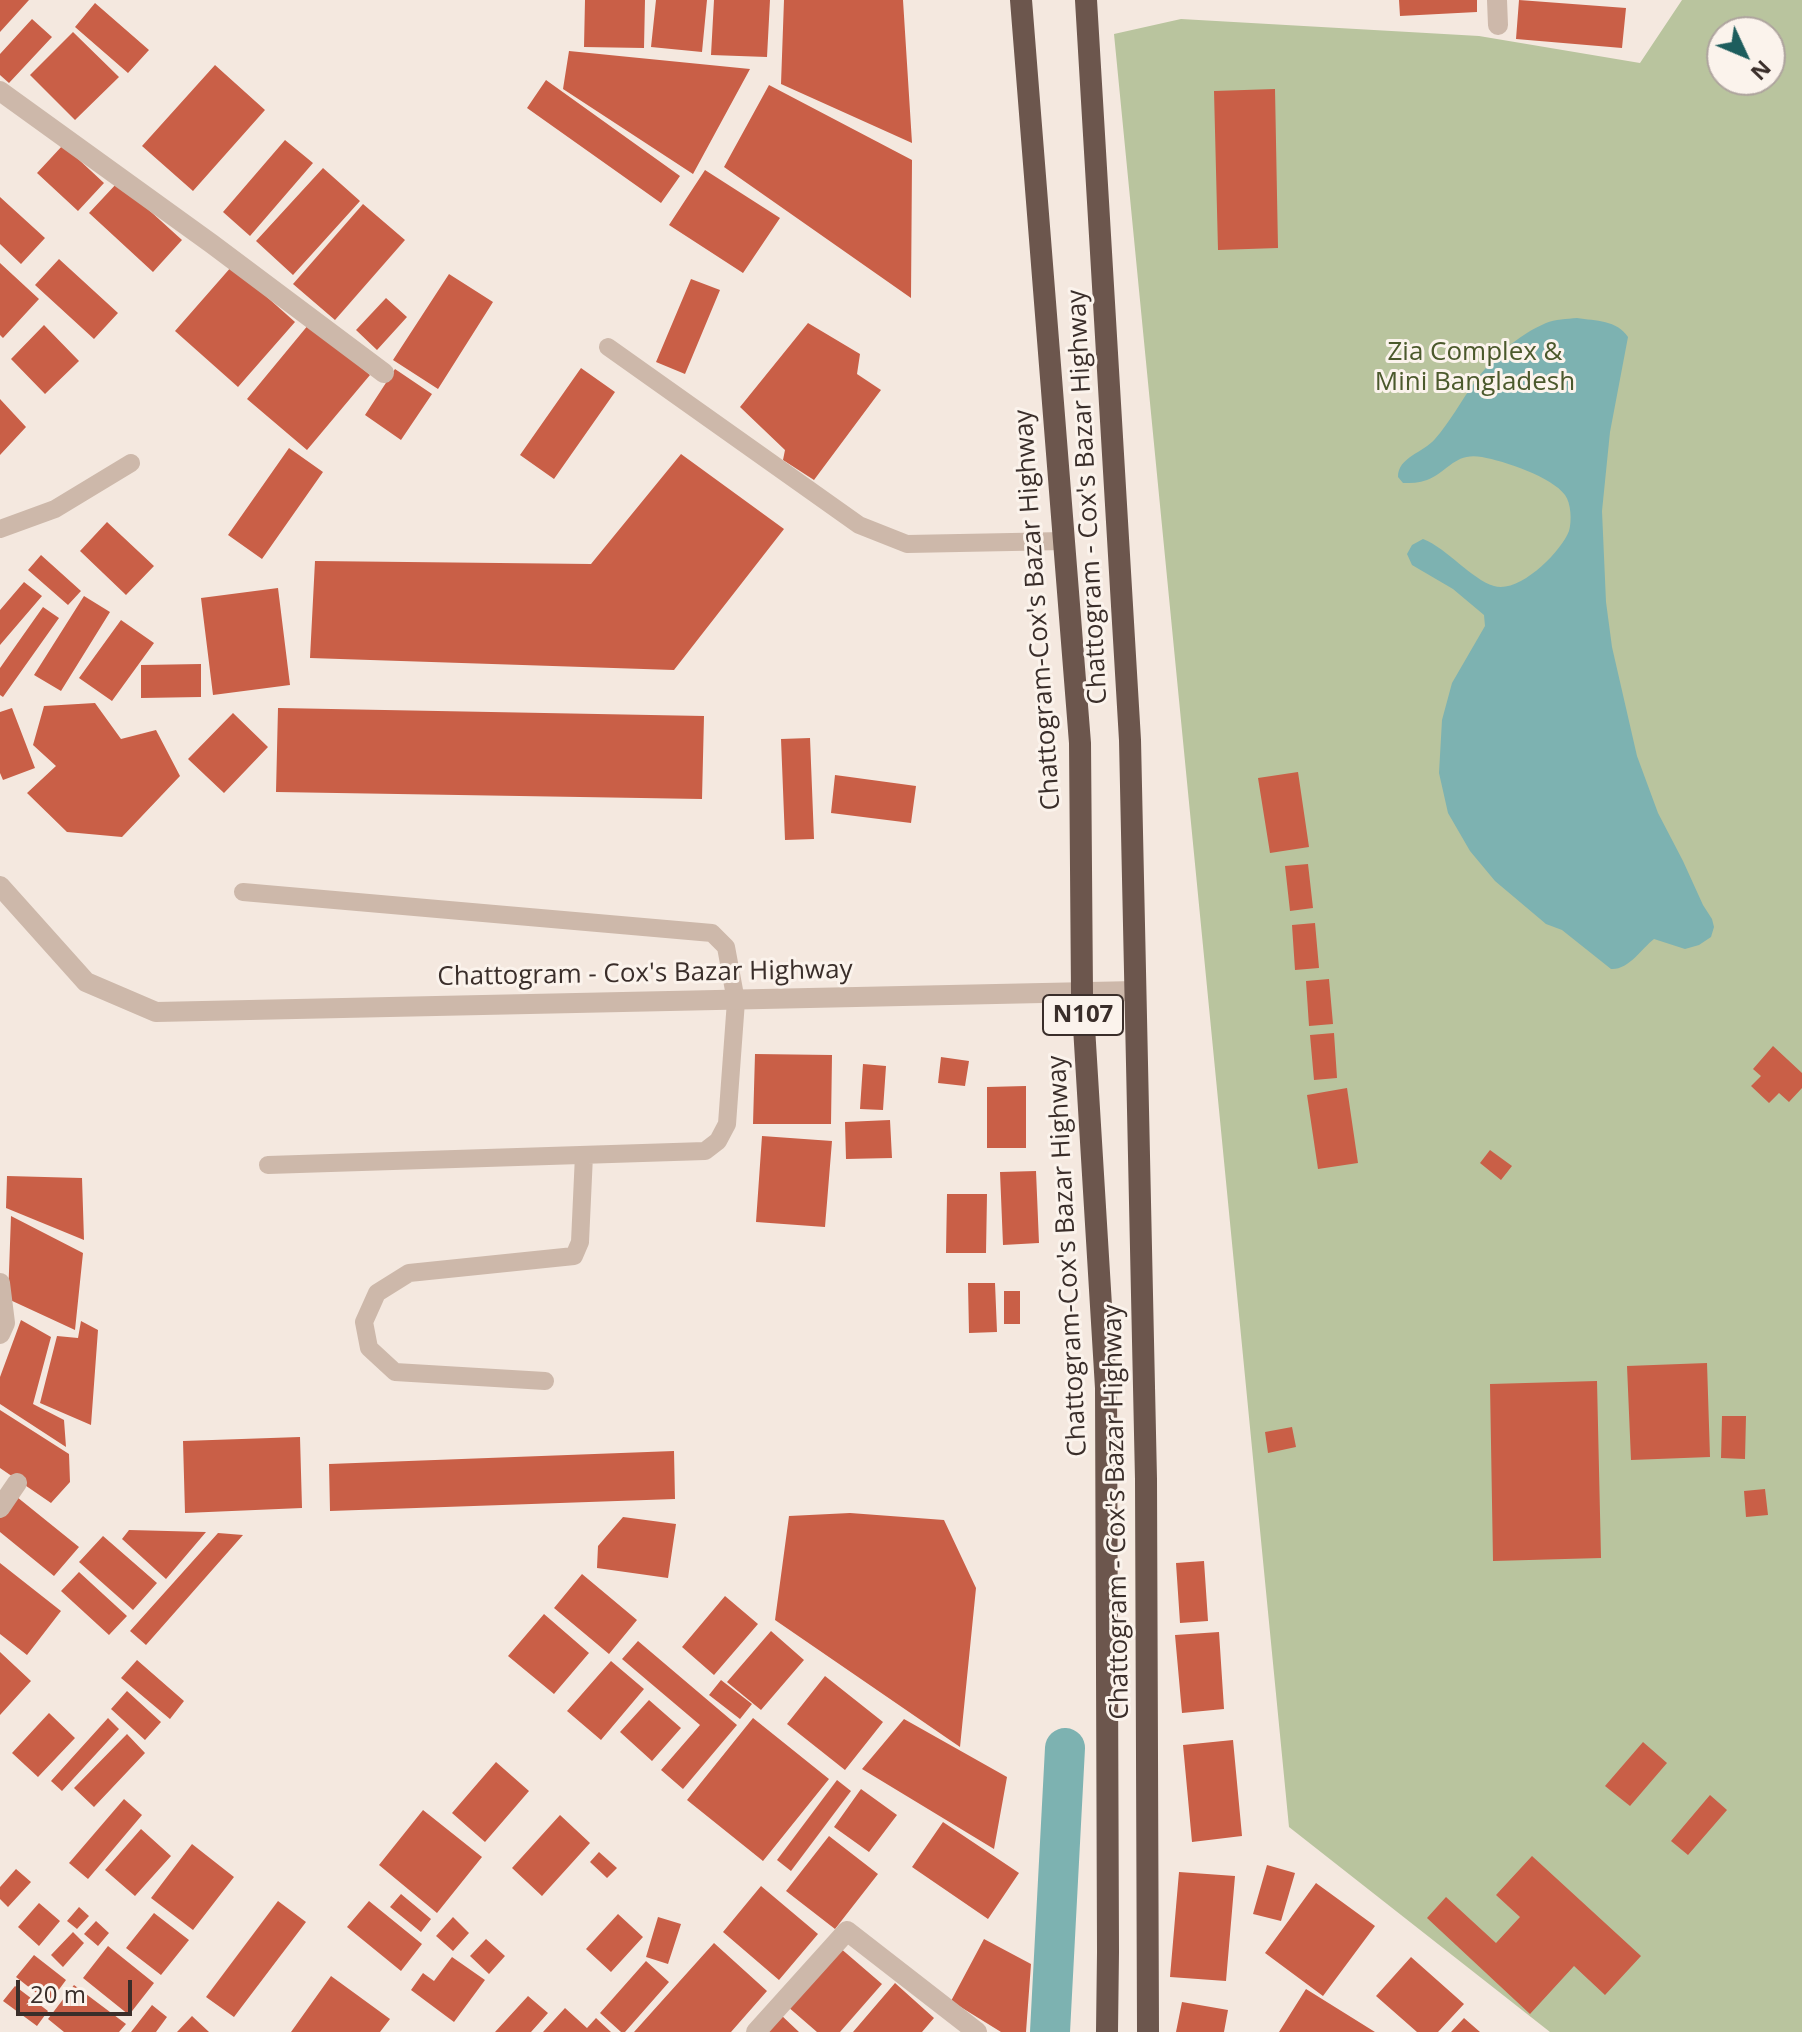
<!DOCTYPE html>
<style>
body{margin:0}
#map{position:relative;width:1802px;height:2032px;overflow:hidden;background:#f4e8df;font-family:"Open Sans",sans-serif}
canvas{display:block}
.north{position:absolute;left:1706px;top:16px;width:80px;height:80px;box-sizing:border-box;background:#fbf3ec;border:2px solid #aea49e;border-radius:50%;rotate:134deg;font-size:22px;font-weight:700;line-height:32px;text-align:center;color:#3a2e2a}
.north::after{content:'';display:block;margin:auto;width:28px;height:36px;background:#1d5d5d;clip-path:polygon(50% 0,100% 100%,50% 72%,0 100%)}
.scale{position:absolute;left:16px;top:1980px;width:116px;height:36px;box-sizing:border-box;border:4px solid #3a2e2a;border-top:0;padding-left:10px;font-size:24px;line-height:28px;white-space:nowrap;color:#3a2e2a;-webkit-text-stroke:6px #fbf3ec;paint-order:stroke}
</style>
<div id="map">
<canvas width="1802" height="2032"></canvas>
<div class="north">N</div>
<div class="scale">20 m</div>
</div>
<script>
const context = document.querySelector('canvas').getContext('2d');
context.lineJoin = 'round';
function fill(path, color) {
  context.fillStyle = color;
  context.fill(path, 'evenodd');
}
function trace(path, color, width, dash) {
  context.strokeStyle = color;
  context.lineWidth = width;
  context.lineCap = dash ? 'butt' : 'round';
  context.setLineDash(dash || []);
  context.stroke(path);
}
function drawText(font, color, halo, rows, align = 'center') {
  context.font = font + ' "Open Sans",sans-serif';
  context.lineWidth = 6;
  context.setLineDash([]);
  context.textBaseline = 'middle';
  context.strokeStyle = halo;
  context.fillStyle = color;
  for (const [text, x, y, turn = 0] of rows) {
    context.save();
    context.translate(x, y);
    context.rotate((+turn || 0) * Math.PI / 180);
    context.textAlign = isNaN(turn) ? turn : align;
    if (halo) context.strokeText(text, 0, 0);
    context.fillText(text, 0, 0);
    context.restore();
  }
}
const green = new Path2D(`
 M1682,0H1802V2032H1550L1289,1827L1114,34L1181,19L1479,36L1640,63ZM1722,32H1770V80H1722Z`);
const water = new Path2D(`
 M1577,318C1596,321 1617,320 1628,337L1610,432L1602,511L1606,602L1612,647L1637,756L1658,813L1683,861L1703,905L1712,919L1714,927L1711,937L1699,945L1685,949L1654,939C1641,949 1629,970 1611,969L1562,930L1546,924L1495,881L1470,851L1448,813L1439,773L1442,720L1452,683L1485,626L1484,615L1453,589L1412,565L1407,554L1412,545L1423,539C1448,549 1471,579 1494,586C1519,594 1561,552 1569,531C1572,521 1571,503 1565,495C1552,477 1504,461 1482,457C1455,452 1449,471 1427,480C1419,483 1411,483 1403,483L1398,477C1398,457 1423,453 1435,439C1450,422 1461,401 1474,383C1492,358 1518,335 1546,323C1555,319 1567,319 1577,318Z`);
const canal = new Path2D(`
 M1050,2032L1065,1748`);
const building = new Path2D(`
 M0,0H29L0,32Z
 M585,0H645L644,48L584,47Z
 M656,0H707L702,52L651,47Z
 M714,0H770L767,57L711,55Z
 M784,0H903L912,143L781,84Z
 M1399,0H1477V12L1400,16Z
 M1519,0L1626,8L1622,48L1516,39Z
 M95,3L149,50L128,73L75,27Z
 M32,19L52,37L9,83L0,75V54Z
 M73,32L119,77L75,120L30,75Z
 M569,51L750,69L693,174L563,89Z
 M215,65L265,110L193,191L142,146Z
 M546,80L680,176L661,203L527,108Z
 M769,85L912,160L911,298L724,167Z
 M1275,89L1278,248L1218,250L1214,91Z
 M285,140L313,163L250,236L223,212Z
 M63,145L104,183L78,211L37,173Z
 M323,168L360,201L293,275L256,241Z
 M705,170L780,218L743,273L669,225Z
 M118,182L182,240L153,272L89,213Z
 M0,197L45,238L21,264L0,244Z
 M363,204L405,240L335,320L293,284Z
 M59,259L118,313L94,339L35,285Z
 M0,263L39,299L3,338L0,335Z
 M232,266L295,322L238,387L175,331Z
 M449,274L493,302L438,389L393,360Z
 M691,279L720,290L685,374L656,362Z
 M386,298L407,317L377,350L356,330Z
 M808,323L860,354L857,374L881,390L814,480L783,460L785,450L740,407Z
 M309,324L370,375L307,450L247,399Z
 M44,325L79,361L45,394L11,359Z
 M581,368L615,392L554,479L520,455Z
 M395,369L432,394L401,440L365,415Z
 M0,399L26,427L0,455Z
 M289,448L323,472L262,559L228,535Z
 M681,454L784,529L674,670L310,658L315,561L591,564Z
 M107,522L154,566L126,595L80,551Z
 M41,555L81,591L68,605L28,570Z
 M24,582L42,596L0,645V610Z
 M278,588L290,685L213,695L201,598Z
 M84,596L110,612L61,691L34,675Z
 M43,607L59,618L3,697L0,695V668Z
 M121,620L154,643L112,701L79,678Z
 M201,664V697L141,698V665Z
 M95,703L121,739L156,730L180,776L122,837L67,832L27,793L56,766L33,745L44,706Z
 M12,708L35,768L3,780L0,773V712Z
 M278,708L704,716L702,799L276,792Z
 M233,713L268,747L224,793L188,759Z
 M810,738L814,839L785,840L781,739Z
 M1298,772L1309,847L1270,853L1258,778Z
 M835,775L916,786L911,823L831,813Z
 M1308,864L1313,908L1290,911L1285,866Z
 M1315,923L1319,968L1295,970L1292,925Z
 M1329,979L1333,1024L1309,1026L1306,981Z
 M1334,1033L1337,1078L1314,1080L1310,1035Z
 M1773,1046L1802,1073V1088L1789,1102L1779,1093L1769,1103L1751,1086L1761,1076L1753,1069Z
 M755,1054L832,1055L831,1124H753Z
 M941,1057L969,1061L965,1086L938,1083Z
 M863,1064L886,1066L883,1110L860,1109Z
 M1026,1086V1148H987V1087Z
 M1347,1088L1358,1163L1318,1169L1307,1095Z
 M890,1120L892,1158L846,1159L845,1122Z
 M762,1136L832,1141L825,1227L756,1222Z
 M1490,1150L1512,1166L1501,1180L1480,1163Z
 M1036,1171L1039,1243L1003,1245L1000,1172Z
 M7,1176L82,1178L84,1240L6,1208Z
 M947,1194H987L986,1253H946Z
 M11,1216L83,1253L75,1330L8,1299Z
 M968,1283H995L997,1332L969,1333Z
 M1004,1291H1020V1324H1004Z
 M21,1320L51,1337L33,1404L64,1420L66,1447L0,1404V1377Z
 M81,1321L98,1330L91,1425L40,1403L57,1336L78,1338Z
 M1707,1363L1710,1457L1631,1460L1627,1366Z
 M1597,1381L1601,1558L1493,1561L1490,1384Z
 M0,1410L69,1454L70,1482L51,1503L0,1468Z
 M1722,1416H1746L1745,1459L1721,1458Z
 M1292,1427L1296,1447L1268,1453L1265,1432Z
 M300,1437L302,1508L185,1513L183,1441Z
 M674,1451L675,1499L330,1511L329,1464Z
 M1765,1489L1768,1515L1746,1517L1744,1491Z
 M17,1497L79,1547L54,1576L0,1532V1518Z
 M850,1513L944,1520L976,1588L960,1747L775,1620L789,1516Z
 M623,1517L676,1524L668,1578L597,1568L598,1546Z
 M129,1530L206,1532L166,1579L122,1539Z
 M218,1533L243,1535L146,1645L130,1631Z
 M103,1536L157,1583L133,1610L79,1562Z
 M1204,1561L1208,1621L1180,1623L1176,1563Z
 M0,1563L61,1611L27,1655L0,1634Z
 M79,1572L127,1616L109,1635L61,1591Z
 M582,1574L637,1620L609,1654L554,1608Z
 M725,1596L758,1624L714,1675L682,1647Z
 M544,1614L589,1653L554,1694L508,1656Z
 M771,1631L804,1660L761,1710L727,1682Z
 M1219,1632L1224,1709L1182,1713L1175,1635Z
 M638,1641L737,1725L683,1789L661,1770L700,1725L622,1659Z
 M0,1652L31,1681L0,1715Z
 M137,1660L184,1701L170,1719L121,1678Z
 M611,1661L644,1689L601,1740L567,1711Z
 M825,1676L883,1722L845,1770L787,1724Z
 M721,1680L752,1704L740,1719L709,1695Z
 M127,1691L161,1722L145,1740L111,1709Z
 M649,1700L681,1728L652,1761L620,1732Z
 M49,1713L75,1738L38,1777L12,1753Z
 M108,1718L119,1729L62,1791L51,1781Z
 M753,1718L829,1779L763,1861L687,1800Z
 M904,1719L1007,1777L994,1849L862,1769Z
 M127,1734L145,1753L94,1807L74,1788Z
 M1233,1740L1242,1836L1192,1842L1183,1745Z
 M1643,1742L1667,1763L1630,1806L1605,1786Z
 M496,1762L529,1791L485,1842L452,1813Z
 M837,1780L851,1791L791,1871L777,1860Z
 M861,1789L897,1815L869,1852L834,1827Z
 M1710,1795L1727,1810L1688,1855L1671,1841Z
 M124,1799L142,1815L88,1879L69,1863Z
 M423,1810L482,1857L437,1913L379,1865Z
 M560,1815L590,1843L542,1896L512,1868Z
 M943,1822L1019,1873L988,1919L912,1867Z
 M141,1829L171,1856L135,1896L105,1870Z
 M829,1836L878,1874L835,1929L786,1891Z
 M192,1844L234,1877L193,1930L151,1898Z
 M599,1852L617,1868L607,1878L590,1862Z
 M1532,1856L1641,1956L1605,1995L1574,1966L1530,2014L1427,1918L1446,1897L1496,1943L1520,1917L1496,1895Z
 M1267,1865L1295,1873L1281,1921L1253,1914Z
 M16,1869L31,1882L8,1907L0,1899V1887Z
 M1179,1872L1235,1876L1226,1981L1170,1977Z
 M1316,1883L1375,1926L1323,1996L1265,1953Z
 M761,1886L818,1934L779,1980L723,1932Z
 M401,1894L431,1919L421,1932L390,1907Z
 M278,1901L306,1922L234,2017L206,1997Z
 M369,1901L422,1944L401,1971L347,1927Z
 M39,1903L60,1921L39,1946L18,1927Z
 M79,1907L89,1916L77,1929L67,1921Z
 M154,1913L189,1940L161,1975L126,1948Z
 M618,1914L643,1937L611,1972L586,1949Z
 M453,1917L469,1933L453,1951L436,1936Z
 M658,1917L681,1924L668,1964L646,1957Z
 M96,1921L109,1933L98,1946L84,1934Z
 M73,1932L84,1943L63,1967L51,1955Z
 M486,1939L505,1956L489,1974L470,1956Z
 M984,1939L1031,1964L1026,2032H1001L951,2001Z
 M714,1943L767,1991L731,2032H634Z
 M108,1946L154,1983L129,2015L83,1978Z
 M839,1947L882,1984L840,2032H817L787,2006Z
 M34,1955L66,1980L49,2003L16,1977Z
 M452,1957L485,1980L454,2022L411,1990L423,1973L434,1981Z
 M1411,1957L1464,2004L1438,2032H1417L1376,1996Z
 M646,1961L669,1982L625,2032H621L600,2013Z
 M331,1976L390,2019L380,2032H291Z
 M895,1983L934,2018L922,2032H853Z
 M74,1985L126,2024L119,2032H64L48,2019Z
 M15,1986L48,2011L37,2026L3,2001Z
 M1306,1989L1375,2032H1279Z
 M528,1996L548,2013L531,2032H495Z
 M1182,2002L1228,2010L1224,2032H1176Z
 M152,2005L167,2017L156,2032H131Z
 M565,2008L587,2028L596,2018L611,2032H543Z
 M780,2014L799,2032H764Z
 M192,2016L209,2032H177Z
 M1464,2018L1480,2032H1451Z`);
const service = new Path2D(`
 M608,347L859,525L907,544L1064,541
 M0,529L55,509L131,463
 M243,892L712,933L726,947L736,1001L727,1124L718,1141L705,1151L268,1165
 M545,1381L395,1372L369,1348L364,1322L377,1293L409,1273L574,1256L580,1242L584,1155`);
const minor = new Path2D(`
 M1497,0L1498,25
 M0,91L212,244L384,373
 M0,886L86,982L156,1012L1136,991
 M0,1283L5,1323L0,1334
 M0,1508L17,1483
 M756,2032L847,1931L977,2032`);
const trunk = new Path2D(`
 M1021,0L1080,743L1082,994L1106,1388L1108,1952L1107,2032
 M1086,0L1130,740L1146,1479L1148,2032`);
const shields = [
 [1083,1015,80]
];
const shieldNames = [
 ["N107",1083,1015]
];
const parkNames = [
 ["Zia Complex &",1475,353],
 ["Mini Bangladesh",1475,383]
];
const streetNames = [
 ["Chattogram - Cox's Bazar Highway",1088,497,-93],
 ["Chattogram-Cox's Bazar Highway",1038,610,-94],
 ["Chattogram - Cox's Bazar Highway",645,974,-1],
 ["Chattogram-Cox's Bazar Highway",1068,1256,-93],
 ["Chattogram - Cox's Bazar Highway",1117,1512,-91]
];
fill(green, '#b9c49e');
fill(water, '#7db2b1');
trace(canal, '#7db2b1', 40);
fill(building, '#c95f47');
trace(service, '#cdb8aa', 18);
trace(minor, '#cdb8aa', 20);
trace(trunk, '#6c564d', 22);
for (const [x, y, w] of shields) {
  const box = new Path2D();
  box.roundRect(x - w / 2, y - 20, w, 40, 6);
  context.fillStyle = '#fbf3ec';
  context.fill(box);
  trace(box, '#3a2e2a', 2);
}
drawText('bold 24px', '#3a2e2a', null, shieldNames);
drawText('26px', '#4b592c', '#fbf3ec', parkNames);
drawText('26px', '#3a2e2a', '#fbf3ec', streetNames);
</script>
